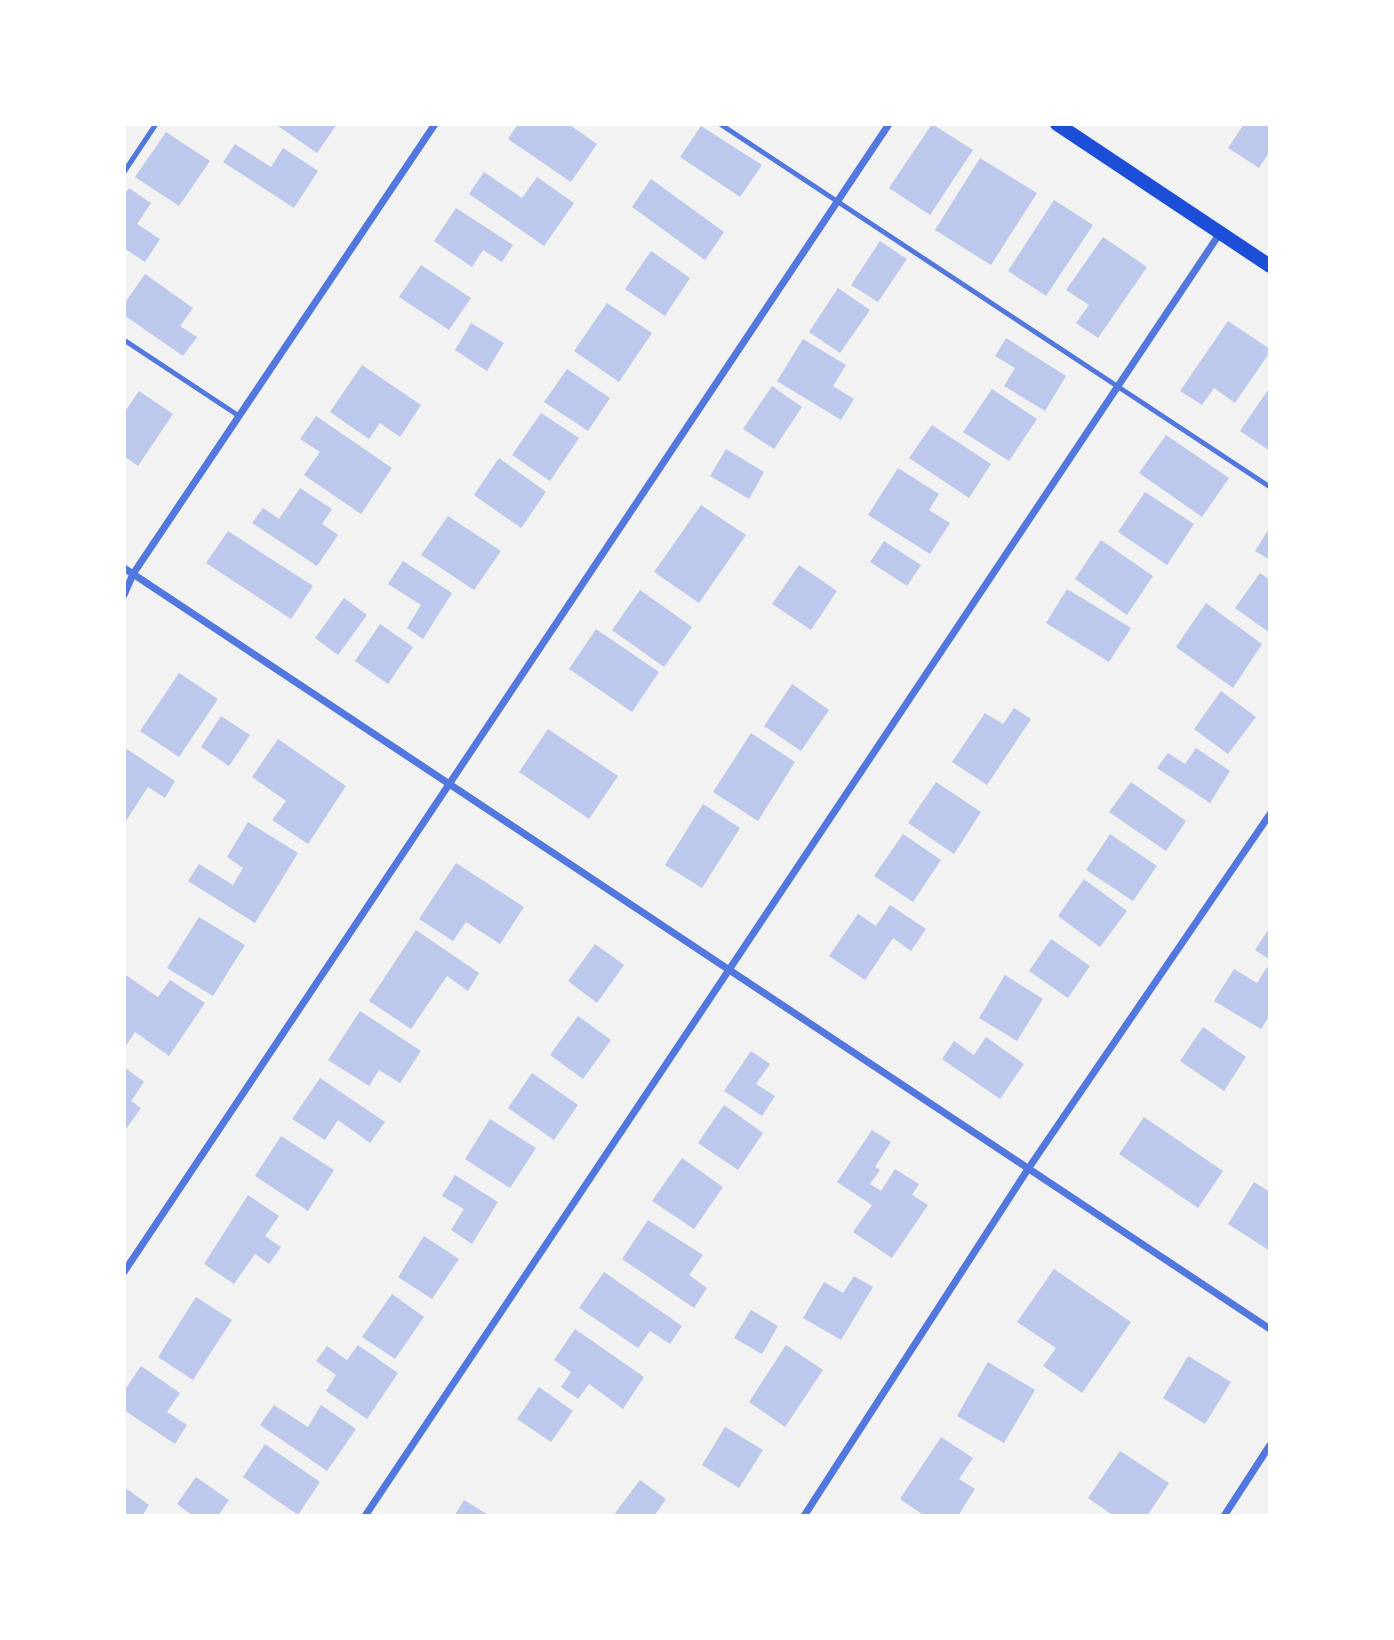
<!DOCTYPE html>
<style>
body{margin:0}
#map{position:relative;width:1394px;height:1640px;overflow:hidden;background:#f2f2f2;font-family:"DejaVu Sans",sans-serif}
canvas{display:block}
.frame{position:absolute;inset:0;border:126px solid #fff;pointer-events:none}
</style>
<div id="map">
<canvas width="1394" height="1640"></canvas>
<div class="frame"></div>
</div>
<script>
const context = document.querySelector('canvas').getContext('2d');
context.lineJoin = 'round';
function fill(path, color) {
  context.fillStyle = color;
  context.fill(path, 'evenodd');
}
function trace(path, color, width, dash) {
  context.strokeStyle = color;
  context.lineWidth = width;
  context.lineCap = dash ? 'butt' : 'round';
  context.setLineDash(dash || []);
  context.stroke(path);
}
const building = new Path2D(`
 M275,124H337L317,153Z
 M518,124H568L597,144L571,182L508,139Z
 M932,124L973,150L930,215L889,188Z
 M1244,124H1270V151L1259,168L1228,148Z
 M701,126L762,165L740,197L680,157Z
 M166,132L210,161L179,206L135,177Z
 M235,144L271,167L283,148L318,171L294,208L223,162Z
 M980,158L1037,193L991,265L935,230Z
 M484,172L522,198L537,177L574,203L544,246L469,194Z
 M651,179L724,232L705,260L632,207Z
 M129,188L151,203L137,224L160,239L145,262L124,248V195Z
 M1054,200L1093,225L1046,296L1008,271Z
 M456,208L513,245L502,262L483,250L472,267L434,241Z
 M1103,237L1147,267L1098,338L1076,323L1089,305L1066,290Z
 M880,241L907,259L878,302L851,285Z
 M651,251L690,278L665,316L625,289Z
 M421,265L471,298L449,330L399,297Z
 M145,274L193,308L180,326L197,337L183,356L124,315V304Z
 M838,288L870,310L840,353L809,332Z
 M607,303L652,333L619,382L574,351Z
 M1228,321L1270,349V352L1235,403L1214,388L1202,405L1180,391Z
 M471,323L504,343L487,371L455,350Z
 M1006,338L1066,376L1045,411L1004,386L1015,368L995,356Z
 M803,339L846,365L833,386L854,399L841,420L777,381Z
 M362,365L421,405L400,437L380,423L369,439L330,412Z
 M567,369L610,398L588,431L544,402Z
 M772,386L802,407L774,449L743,429Z
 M1270,387V451L1240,431Z
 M992,389L1037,419L1009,461L963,432Z
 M139,391L173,414L138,466L124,456V413Z
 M541,413L579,438L550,481L512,455Z
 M316,416L392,468L361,514L304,475L320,452L300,439Z
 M932,425L991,464L969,498L909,458Z
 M1166,435L1229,478L1202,517L1139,473Z
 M726,449L764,472L749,499L710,476Z
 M499,458L546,492L521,528L474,495Z
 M898,468L939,494L929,510L950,523L930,554L868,515Z
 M300,488L332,509L322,524L338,535L317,566L252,523L263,508L279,519Z
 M1145,492L1194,524L1167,565L1118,532Z
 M701,505L746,535L699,603L654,572Z
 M448,516L501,551L474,590L421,555Z
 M1270,527V560L1255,551Z
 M228,531L313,586L291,619L206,563Z
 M1101,540L1153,576L1127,615L1075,579Z
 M884,541L921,565L907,586L870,562Z
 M403,561L452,593L423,639L407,628L421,605L388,584Z
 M799,565L837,591L811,630L772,604Z
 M1260,573L1270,580V633L1235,608Z
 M1067,589L1131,628L1109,662L1046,623Z
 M640,590L692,627L664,667L612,630Z
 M344,598L367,615L338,655L315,638Z
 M1206,603L1262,644L1233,688L1176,647Z
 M380,624L413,647L388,684L355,661Z
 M596,629L659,672L632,712L569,669Z
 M179,673L218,699L179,757L140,731Z
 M792,684L829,710L801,751L764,726Z
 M1221,691L1256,717L1228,754L1194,729Z
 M1014,708L1031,719L987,785L952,762L985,713L1003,724Z
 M221,716L250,735L229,766L201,747Z
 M548,729L618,776L589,819L519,772Z
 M751,733L795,762L758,821L713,792Z
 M278,739L346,786L308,844L272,820L286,801L252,777Z
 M1196,748L1230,771L1210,803L1157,768L1168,753L1185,764Z
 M127,749L175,781L165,798L148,787L124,824V753Z
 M936,782L981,812L954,854L908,823Z
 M1131,782L1186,821L1166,851L1109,812Z
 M703,804L740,828L702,888L665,865Z
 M248,822L298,853L255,923L188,881L199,864L233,885L243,868L227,857Z
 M903,834L941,860L913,902L874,876Z
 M1110,834L1157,866L1133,901L1086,870Z
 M456,863L524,907L500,944L466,922L453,941L419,919Z
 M1084,879L1127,911L1100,947L1058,916Z
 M890,905L926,929L911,951L893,938L865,980L829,956L858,914L876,926Z
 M199,917L245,945L213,996L167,968Z
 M1270,927V960L1255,950Z
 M416,930L479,973L468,991L447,976L411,1029L369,1001Z
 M1051,939L1090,966L1068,998L1029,971Z
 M595,944L624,965L597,1003L568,981Z
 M1267,967L1270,969V1015L1261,1029L1214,1001L1234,969L1257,983Z
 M124,974L158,997L170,980L205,1003L169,1056L135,1032L124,1049Z
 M1005,975L1043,999L1017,1041L979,1018Z
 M360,1011L421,1051L400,1083L379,1070L369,1086L328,1060Z
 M578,1016L611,1040L583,1079L550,1055Z
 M1203,1027L1246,1057L1224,1091L1180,1061Z
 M986,1037L1024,1064L1000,1099L942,1059L954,1041L974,1055Z
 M751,1051L770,1064L756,1084L775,1096L762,1116L724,1091Z
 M124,1067L144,1082L131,1101L141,1108L124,1132Z
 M532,1073L578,1105L554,1140L508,1108Z
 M320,1078L385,1122L370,1143L338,1120L325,1140L292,1119Z
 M724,1105L763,1133L738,1170L698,1143Z
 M1144,1117L1223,1171L1198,1208L1119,1154Z
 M490,1119L536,1148L510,1188L465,1159Z
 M872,1130L891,1142L875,1167L880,1170L870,1184L881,1191L895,1169L919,1184L912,1195L928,1205L892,1258L853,1232L872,1205L837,1182Z
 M281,1136L334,1170L308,1211L255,1176Z
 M682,1158L723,1187L694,1229L652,1201Z
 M455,1175L498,1202L472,1244L451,1230L464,1209L442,1196Z
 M1254,1182L1270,1192V1251L1228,1224Z
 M248,1195L279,1216L265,1236L281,1247L269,1264L255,1254L234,1284L204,1264Z
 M648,1220L703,1255L689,1275L707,1288L694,1308L622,1259Z
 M424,1236L459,1259L432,1299L398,1277Z
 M1054,1269L1131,1322L1082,1393L1043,1366L1056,1348L1017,1322Z
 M604,1272L682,1326L670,1344L650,1331L638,1348L579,1308Z
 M854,1276L873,1287L841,1340L803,1318L824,1282L843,1293Z
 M392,1294L424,1317L395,1359L362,1337Z
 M196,1297L232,1320L193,1380L158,1357Z
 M751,1310L778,1326L762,1354L734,1338Z
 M575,1329L644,1377L623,1409L589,1384L578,1399L561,1387L571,1372L554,1360Z
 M358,1345L398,1373L367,1419L326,1391L336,1375L316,1361L327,1346L347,1360Z
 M786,1345L823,1370L785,1427L749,1402Z
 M1188,1356L1231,1382L1205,1424L1163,1398Z
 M988,1362L1035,1390L1004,1443L957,1416Z
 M141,1366L180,1393L167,1412L187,1425L175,1444L124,1410V1391Z
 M539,1387L573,1411L551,1442L517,1419Z
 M274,1405L308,1427L321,1405L356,1429L327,1471L260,1425Z
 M725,1427L763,1450L739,1488L702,1465Z
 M941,1437L973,1458L959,1479L975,1489L958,1516H925L900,1499Z
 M265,1444L320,1482L298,1515L243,1477Z
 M1120,1451L1169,1483L1147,1516H1114L1088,1498Z
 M196,1477L229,1500L218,1516H193L177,1504Z
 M640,1480L666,1499L654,1516H619L615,1513Z
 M127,1489L149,1505L142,1516H124V1493Z
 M464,1500L490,1516H454Z`);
const service = new Path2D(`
 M720,124L1270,487
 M124,172L156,124
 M124,340L239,416`);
const minor = new Path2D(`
 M124,568L1270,1329
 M124,595L133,574L435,124
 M124,1272L889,124
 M365,1516L1220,233
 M804,1516L1028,1169L1270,814
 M1224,1516L1270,1445`);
const secondary = new Path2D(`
 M1057,124L1270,266`);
fill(building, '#bdc9ec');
trace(service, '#5277de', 5);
trace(minor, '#5277de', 7);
trace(secondary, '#1d4ed8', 14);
</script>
